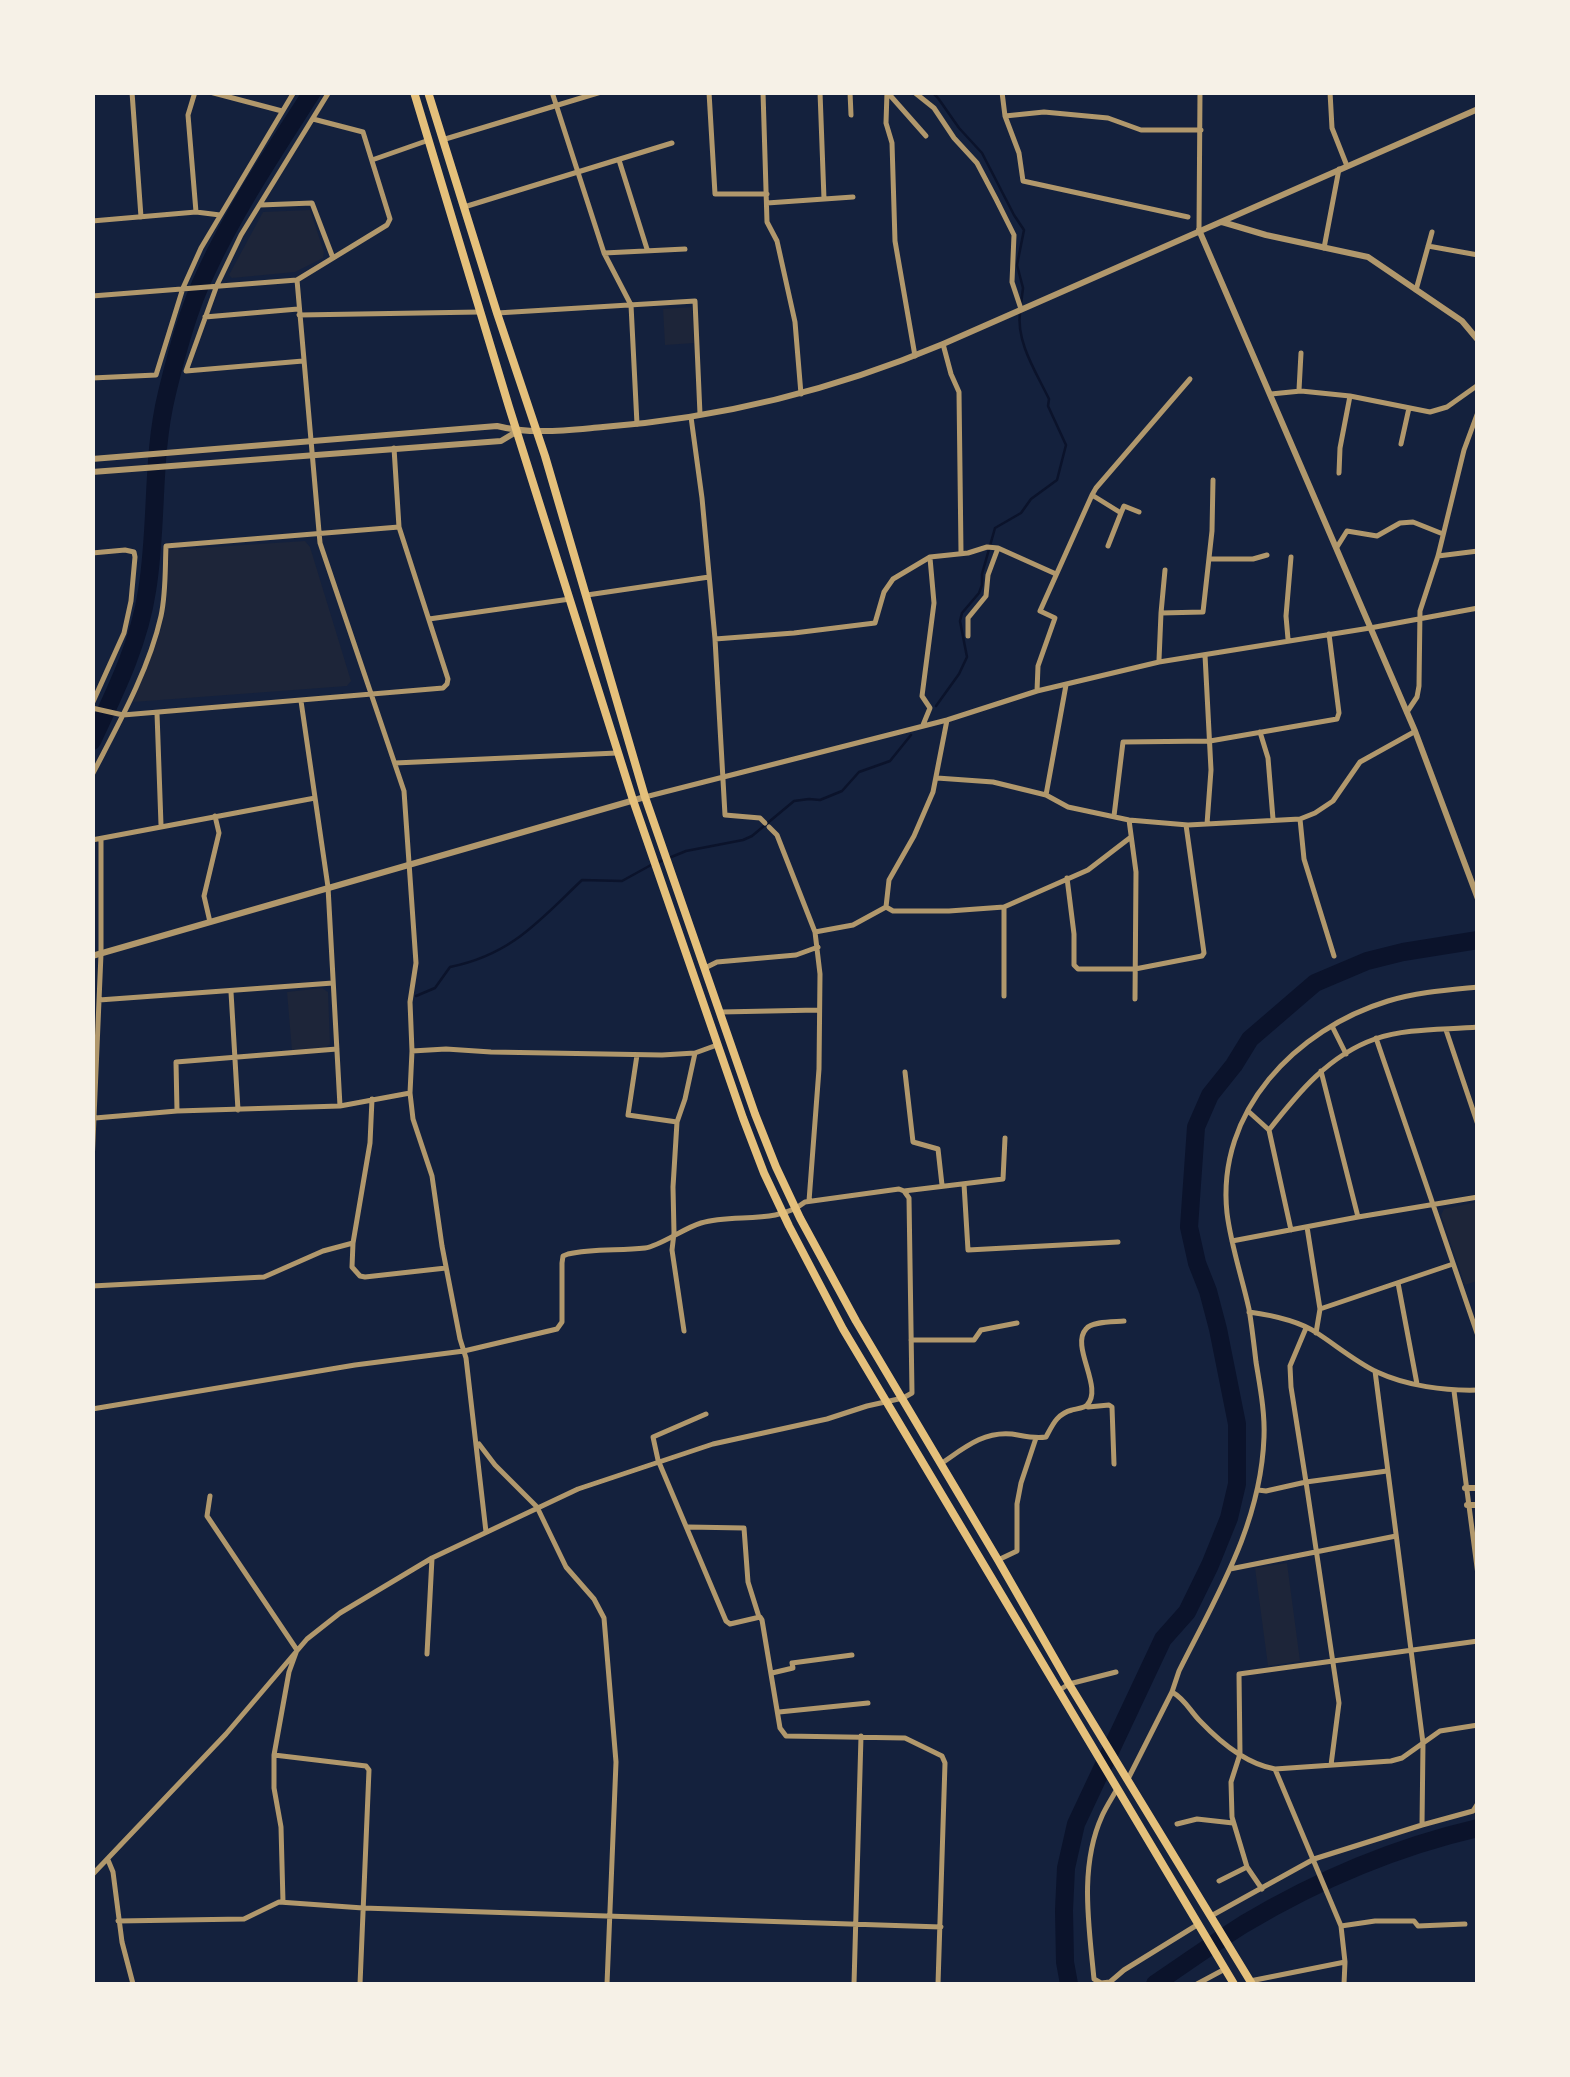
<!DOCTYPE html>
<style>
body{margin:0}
#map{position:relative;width:1570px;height:2077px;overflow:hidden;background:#14213d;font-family:"Fira Sans",sans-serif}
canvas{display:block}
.frame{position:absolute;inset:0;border:95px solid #f6f1e7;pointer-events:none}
</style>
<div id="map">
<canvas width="1570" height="2077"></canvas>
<div class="frame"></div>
</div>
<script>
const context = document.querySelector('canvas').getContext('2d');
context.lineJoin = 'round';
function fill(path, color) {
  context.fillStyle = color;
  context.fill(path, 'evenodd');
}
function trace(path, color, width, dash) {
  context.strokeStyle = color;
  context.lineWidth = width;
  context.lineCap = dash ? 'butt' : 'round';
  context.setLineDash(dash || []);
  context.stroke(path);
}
const green = new Path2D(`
 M310,210L324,252L323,258L295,272L232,278L229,275L263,212Z
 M692,307L694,343L665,345L663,309Z
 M305,541L310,547L351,681L347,686L133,702C143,675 156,649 163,621C168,598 168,574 168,550Z
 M322,988L328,992L330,1044L325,1048L292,1051L287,992Z
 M1477,1202V1281L1465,1285L1441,1215L1444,1209Z
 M1287,1563L1300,1661L1268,1666L1255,1568Z`);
const stream = new Path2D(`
 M932,92L938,98L959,128L982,153L1014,215L1024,230L1017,265L1023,288L1021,304
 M936,706L959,674L967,657L960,621L962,613L979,593L982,585V574L995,528L1021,513L1031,499L1057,480L1066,445L1048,406L1049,399C1036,372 1016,342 1020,312
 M659,862L686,851L743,840L752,836L794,801L809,799L820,800L842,791L859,772L890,761L911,735
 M416,996L435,988L450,967C511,955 539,921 582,880L622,881L651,865`);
const river = new Path2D(`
 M92,741C115,692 139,644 147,591C158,525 151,458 167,393C177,352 188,309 207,270C236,208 275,150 312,92
 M1069,1984L1065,1962L1064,1910L1066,1868L1076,1824L1163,1639L1187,1612L1210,1565L1229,1518L1237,1484V1424L1218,1329L1208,1291L1197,1263L1189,1227L1196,1127L1210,1095L1234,1065L1250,1039L1315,983L1367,961L1403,952L1478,940
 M1155,1984C1184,1964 1214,1943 1244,1924C1316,1881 1396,1847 1478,1828`);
const minor = new Path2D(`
 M132,92L141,217
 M195,92L188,115L196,212
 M210,92L282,111
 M552,92L604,253L631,305L637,424
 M709,92L715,194H767
 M763,92L767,222L777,241L795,322L801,394
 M820,92L824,199
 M850,92L851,115
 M887,92L886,123L892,143L895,241L915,356
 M914,92L934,108L954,138L977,163L996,199L1014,235L1012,282L1021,309
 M1002,92L1005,116L1044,112L1108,118L1141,130H1201
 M1330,92L1332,128L1347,166
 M888,93L926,136
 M1005,116L1019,153L1023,181L1188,217
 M442,140L601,92
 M372,160L429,140
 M619,160L647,249
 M767,203L853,197
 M260,205L312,203L333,258
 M464,207L672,143
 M92,221L196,212L220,215
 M1199,230L1200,92
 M1428,246L1478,255
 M1324,248L1339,169
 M604,253L685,249
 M297,280L320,543L404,791L416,963L410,1002L412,1051L410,1093L413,1119L432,1176L442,1246L460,1339L466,1358L486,1532
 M1416,290L1432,232
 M92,296L297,280L387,225L390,219L363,132L313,119
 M497,313L695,301L700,414
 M299,315L480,312
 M205,317L298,309
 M943,344L951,374L959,392L961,552
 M303,361L186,371L217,285L241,235L329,92
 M92,378L156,375L183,288L201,248L294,92
 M1299,390L1301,353
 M1271,394L1301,391L1350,396L1430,412L1447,407L1478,385
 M691,417L702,498L715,639L725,815L760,818L765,823
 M1401,444L1409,408
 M1339,473L1340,448L1350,396
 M1092,495L1121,513L1124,506L1139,512
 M1108,546L1121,513
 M1337,547L1347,531L1377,536L1400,523L1413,522L1443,534
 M92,553L125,550L134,552L135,557L131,601L124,633L92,704
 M1438,556L1478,551
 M1209,559H1253L1267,555
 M587,595L709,577
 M1161,613L1165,570
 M429,619L570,599
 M968,636V618L986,596L988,575L998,548
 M715,639L794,633L875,623L884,592L893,579L930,557L968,553L987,547L998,548L1056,574
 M1288,639L1286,616L1291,557
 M1205,655L1211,770L1207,824
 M1159,660L1161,613L1203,612L1212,531L1213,480
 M1037,691L1038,666L1055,618L1040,611L1092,495L1096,488L1190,379
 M301,701L328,887L340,1106
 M92,708L123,715L443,688L447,684L448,679L399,527L394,448
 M1407,712L1417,697L1419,686L1420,611L1438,556L1464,450L1478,412
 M157,713L161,825
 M923,725L930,708L922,696L934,603L930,558
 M1260,732L1268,758L1273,819
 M395,763L617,753
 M92,775C118,725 149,670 161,616C166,593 165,569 166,546L399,527
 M937,778L993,782L1046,795L1068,807L1129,820L1188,825L1300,819L1315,813L1333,801L1360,762L1414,732
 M1046,795L1066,685
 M645,797L947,720L1037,691L1159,662L1370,628L1478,608
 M1114,816L1123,742L1210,741L1337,719L1339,713L1329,634
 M1300,819L1304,859L1334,956
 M1129,820L1136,872L1135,999
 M769,827L777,835L815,932L820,974L819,1069L809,1201
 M92,840L315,798
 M1067,878L1074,934V965L1078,969H1135L1202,956L1204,953L1186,825
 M886,907L889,880L914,836L933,792L947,720
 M1004,907V996
 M210,922L204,896L219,833L215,816
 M815,932L853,925L886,907L893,911H949L1004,907L1088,870L1131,837
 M705,968L717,962L796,955L818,947
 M231,992L238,1110
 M99,1000L333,983
 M721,1012L818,1010
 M1332,1026L1346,1054
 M1446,1030L1478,1125
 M1376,1038L1478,1336
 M412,1051L446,1049L491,1052L662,1055L695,1053L717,1045
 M637,1055L628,1115L677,1122L673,1187L674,1233L672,1250L684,1331
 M1321,1071L1358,1217
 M905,1072L913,1142L938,1149L942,1185
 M372,1099L370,1143L353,1243L352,1267L360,1276L365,1277L446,1268
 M177,1111L176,1062L337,1049
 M1248,1111L1269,1130
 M95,1118L177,1111L340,1106L410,1093
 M677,1122L685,1099L695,1053
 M92,1164L101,954V839
 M964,1184L968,1250L1118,1242
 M904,1191L1003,1179L1005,1138
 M1307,1227L1320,1309L1316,1333
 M1291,1230L1269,1130C1298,1093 1329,1055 1375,1039C1407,1028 1444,1030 1478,1027
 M1232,1241L1358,1217L1478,1197
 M1398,1283L1417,1384
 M92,1286L264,1277L323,1251L353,1243
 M1320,1309L1453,1264
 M1249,1312C1271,1315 1299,1321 1317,1333C1337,1346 1356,1362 1377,1372C1407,1386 1445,1391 1478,1390
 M1306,1328L1290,1366L1291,1387L1306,1482L1387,1471
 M911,1340H974L981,1330L1017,1323
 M1375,1371L1423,1743L1422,1825
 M1454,1391L1478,1575
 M1088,1407L1109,1405L1112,1407L1114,1464
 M92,1409L355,1365L464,1351L557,1329L562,1322V1263L563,1256L568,1254C593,1248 619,1251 645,1248C660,1246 684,1228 701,1223C734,1213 776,1225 805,1202L899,1189L904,1191L909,1198L912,1393L903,1398L867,1406L827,1419L713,1444L578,1489L432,1558L340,1613L307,1639L226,1734L92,1875
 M706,1414L653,1437L658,1460L726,1621L730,1624L760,1617L762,1620L780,1728L786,1736L905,1738L942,1756L945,1763L938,1984
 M479,1444L495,1465L537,1507L566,1567L594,1599L604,1618L616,1762L607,1984
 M942,1463C964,1448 984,1431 1012,1434C1024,1436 1034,1439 1046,1437C1053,1424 1057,1414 1072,1410C1075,1409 1085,1408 1087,1405C1104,1388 1070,1346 1086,1329C1092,1321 1114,1322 1124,1321
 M1258,1490L1266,1491L1306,1482L1339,1703L1331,1765
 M210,1496L207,1516L297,1650L289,1672L274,1755V1788L281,1827L283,1902
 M688,1527L744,1528L748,1582L759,1617
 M998,1560L1017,1551V1504L1021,1483L1036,1438
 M1230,1569L1396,1536
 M427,1654L432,1558
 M772,1673L793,1668L792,1663L852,1655
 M1058,1691L1069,1684L1116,1672
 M1172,1692C1185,1699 1190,1711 1200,1721C1220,1742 1246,1764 1275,1769L1391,1761L1402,1758L1440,1731L1478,1725
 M779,1712L868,1703
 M274,1755L366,1766L369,1770L360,1984
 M1275,1769L1341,1926L1345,1962L1344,1984
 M1128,1779L1172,1692L1179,1671C1217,1595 1261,1524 1264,1437C1265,1412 1260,1387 1256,1362C1254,1345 1252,1327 1249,1309C1242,1277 1231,1246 1227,1213C1216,1111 1296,1029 1388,1001C1417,992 1447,990 1478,987
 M1117,1789C1112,1798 1106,1807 1102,1816C1079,1867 1089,1926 1094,1979L1101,1983L1110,1982L1124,1970L1197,1925
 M1177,1824L1197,1819L1233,1823
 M108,1860L113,1872L122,1942L133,1984
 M1219,1881L1247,1867
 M1262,1889L1247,1867L1232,1817L1231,1782L1240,1754L1239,1674L1478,1641
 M1211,1916L1314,1859L1422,1825L1473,1811L1478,1803
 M118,1921L244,1919L279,1902L363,1908L941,1927
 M1341,1926L1375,1921H1414L1418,1926L1465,1924
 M1250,1981L1345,1962
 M854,1984L861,1736
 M1197,1984L1225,1969`);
const tertiary = new Path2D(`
 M1222,222L1266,235L1368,257L1462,321L1478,340
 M1199,230L1415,731L1478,899
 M92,459L497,426C532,435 568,430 603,427C721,418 834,390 943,344L1478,109
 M92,472L501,441L516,432
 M92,956L645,797
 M1465,1488H1478
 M1467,1505H1478`);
const primary = new Path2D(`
 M414,92L509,407L633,800L743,1118L764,1173L789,1226L843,1329L1234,1984
 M428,92L497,313L545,456L645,797L755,1114L776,1167L800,1218L856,1321L998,1560L1069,1684L1252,1984`);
fill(green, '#1d2539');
trace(stream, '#0b132b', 2.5);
trace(river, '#0b132b', 18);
trace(minor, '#b1986c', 5);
trace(tertiary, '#b1986c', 6);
trace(primary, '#e5c07b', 8);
</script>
